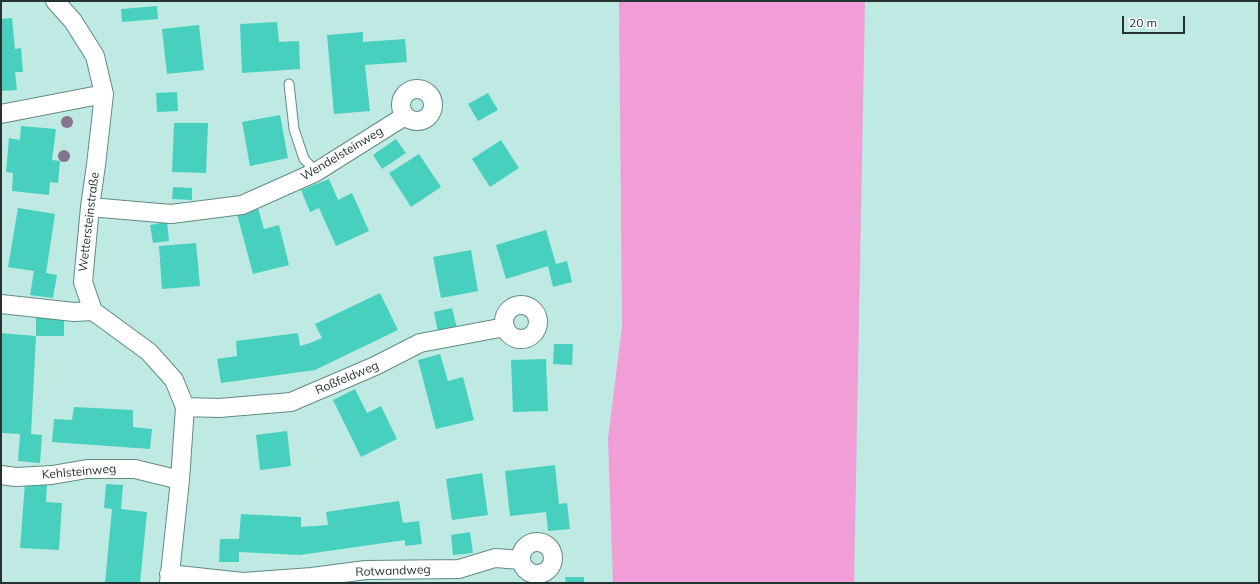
<!DOCTYPE html>
<meta charset="utf-8">
<style>
body{margin:0}
#map{position:relative;width:1260px;height:584px;overflow:hidden;background:#beeae3;font-family:Mulish,sans-serif}
canvas{display:block}
.frame{position:absolute;inset:0;border:2px solid #233432;pointer-events:none}
.scale{position:absolute;left:1122px;top:16px;width:63px;height:18px;box-sizing:border-box;border:2px solid #233432;border-top:0;padding-left:5px;font-size:12px;line-height:14px;white-space:nowrap;color:#233432;-webkit-text-stroke:3px #fff;paint-order:stroke}
</style>
<div id="map">
<canvas width="1260" height="584"></canvas>
<div class="frame"></div>
<div class="scale">20 m</div>
</div>
<script>
const context = document.querySelector('canvas').getContext('2d');
context.lineJoin = 'round';
function fill(path, color) {
  context.fillStyle = color;
  context.fill(path, 'evenodd');
}
function trace(path, color, width, dash) {
  context.strokeStyle = color;
  context.lineWidth = width;
  context.lineCap = dash ? 'butt' : 'round';
  context.setLineDash(dash || []);
  context.stroke(path);
}
function drawText(font, color, halo, rows, align = 'center') {
  context.font = font + ' Mulish,sans-serif';
  context.lineWidth = 3.5;
  context.setLineDash([]);
  context.textBaseline = 'middle';
  context.strokeStyle = halo;
  context.fillStyle = color;
  for (const [text, x, y, turn = 0] of rows) {
    context.save();
    context.translate(x, y);
    context.rotate((+turn || 0) * Math.PI / 180);
    context.textAlign = isNaN(turn) ? turn : align;
    if (halo) context.strokeText(text, 0, 0);
    context.fillText(text, 0, 0);
    context.restore();
  }
}
const green = new Path2D(`
 M619,1H865L854,583H613L608,439L622,327Z`);
const building = new Path2D(`
 M157,6L158,19L122,22L121,9Z
 M12,18L15,49L21,48L23,72H15L17,90L1,91V19Z
 M277,22L279,42L299,41L300,69L242,73L240,24Z
 M199,25L204,70L167,74L162,29Z
 M363,32V42L405,39L407,62L365,65L370,111L334,114L327,35Z
 M177,92L178,111L157,112L156,93Z
 M488,93L498,110L478,121L468,104Z
 M280,115L288,158L250,166L242,122Z
 M174,123H208L206,173L172,172Z
 M21,126L56,129L52,160L60,161L58,183L50,182L49,195L12,191L13,173L6,172L9,138L20,140Z
 M396,139L406,153L382,169L373,155Z
 M501,140L519,168L490,187L472,159Z
 M419,154L441,187L411,207L389,173Z
 M329,179L338,200L352,193L369,231L336,246L319,208L310,212L301,190Z
 M173,187L192,188V200L172,199Z
 M18,208L55,214L46,273L57,275L53,298L30,295L34,271L8,267Z
 M258,208L264,229L279,225L289,265L253,274L237,214Z
 M167,222L169,241L153,243L150,225Z
 M546,230L556,264L567,261L572,282L553,287L548,266L506,279L496,245Z
 M196,243L200,286L162,289L159,246Z
 M471,250L478,291L441,298L433,257Z
 M380,293L398,330L315,370L221,383L217,359L237,356L236,341L298,333L300,346L310,343L322,338L315,324Z
 M452,308L457,328L438,332L434,312Z
 M36,317H64V336H36Z
 M1,333L36,336L31,434L42,435L40,463L18,461L20,434L1,433Z
 M554,344H573L572,365L553,364Z
 M440,354L448,381L463,377L474,420L436,429L418,360Z
 M546,359L548,411L513,412L511,360Z
 M355,389L367,413L381,406L397,439L361,457L333,400Z
 M74,407L133,410V427L152,429L150,449L52,442L54,419L72,420Z
 M287,431L291,466L260,470L256,435Z
 M555,465L559,504L567,503L570,529L548,531L546,512L510,516L505,471Z
 M482,473L488,515L452,520L446,479Z
 M25,483L47,484L46,502L62,503L59,550L20,548Z
 M106,484L123,485L121,509L147,512L140,583H105L112,509L104,508Z
 M399,501L403,523L419,521L422,544L405,546V540L300,555L239,552V562H219L220,539H239L241,514L301,517V527L328,525L326,512Z
 M470,532L473,553L453,555L451,535Z
 M565,577H584V583H566Z`);
const service = new Path2D(`
 M289,84L294,129L304,159L316,172`);
const minor = new Path2D(`
 M55,1L73,21L95,56L104,94L96,165L90,207L83,282L93,311L149,352L174,380L185,407L180,480L169,583
 M401 105a16 16 0 1 1 32 0a16 16 0 1 1-32 0Z
 M1,114L104,94
 M90,207L171,214L242,205L316,172L405,116
 M1,304L74,312L93,311
 M504 322a17 17 0 1 1 34 0a17 17 0 1 1-34 0Z
 M185,407L219,408L291,402L375,366L420,343L505,327
 M1,475L16,477L52,475L87,469H135L180,480
 M521 558a16 16 0 1 1 32 0a16 16 0 1 1-32 0Z
 M169,574L243,582L312,577L366,570L459,569L495,558L521,560`);
const trees = [
 [67,122],
 [64,156]
];
const streetNames = [
 ["Wendelsteinweg",342,154,-31],
 ["Wettersteinstraße",89,222,-83],
 ["Roßfeldweg",347,378,-23],
 ["Kehlsteinweg",79,472,-5],
 ["Rotwandweg",393,571,-2]
];
fill(green, '#f09ed5');
fill(building, '#48d0bf');
trace(service, '#628b84', 11);
trace(minor, '#628b84', 20);
trace(service, '#fff', 9);
trace(minor, '#fff', 18);
context.fillStyle = '#86738d';
for (const [x, y] of trees) {
  context.beginPath();
  context.arc(x, y, 6, 0, 2 * Math.PI);
  context.fill();
}
drawText('12px', '#233432', '#fff', streetNames);
</script>
